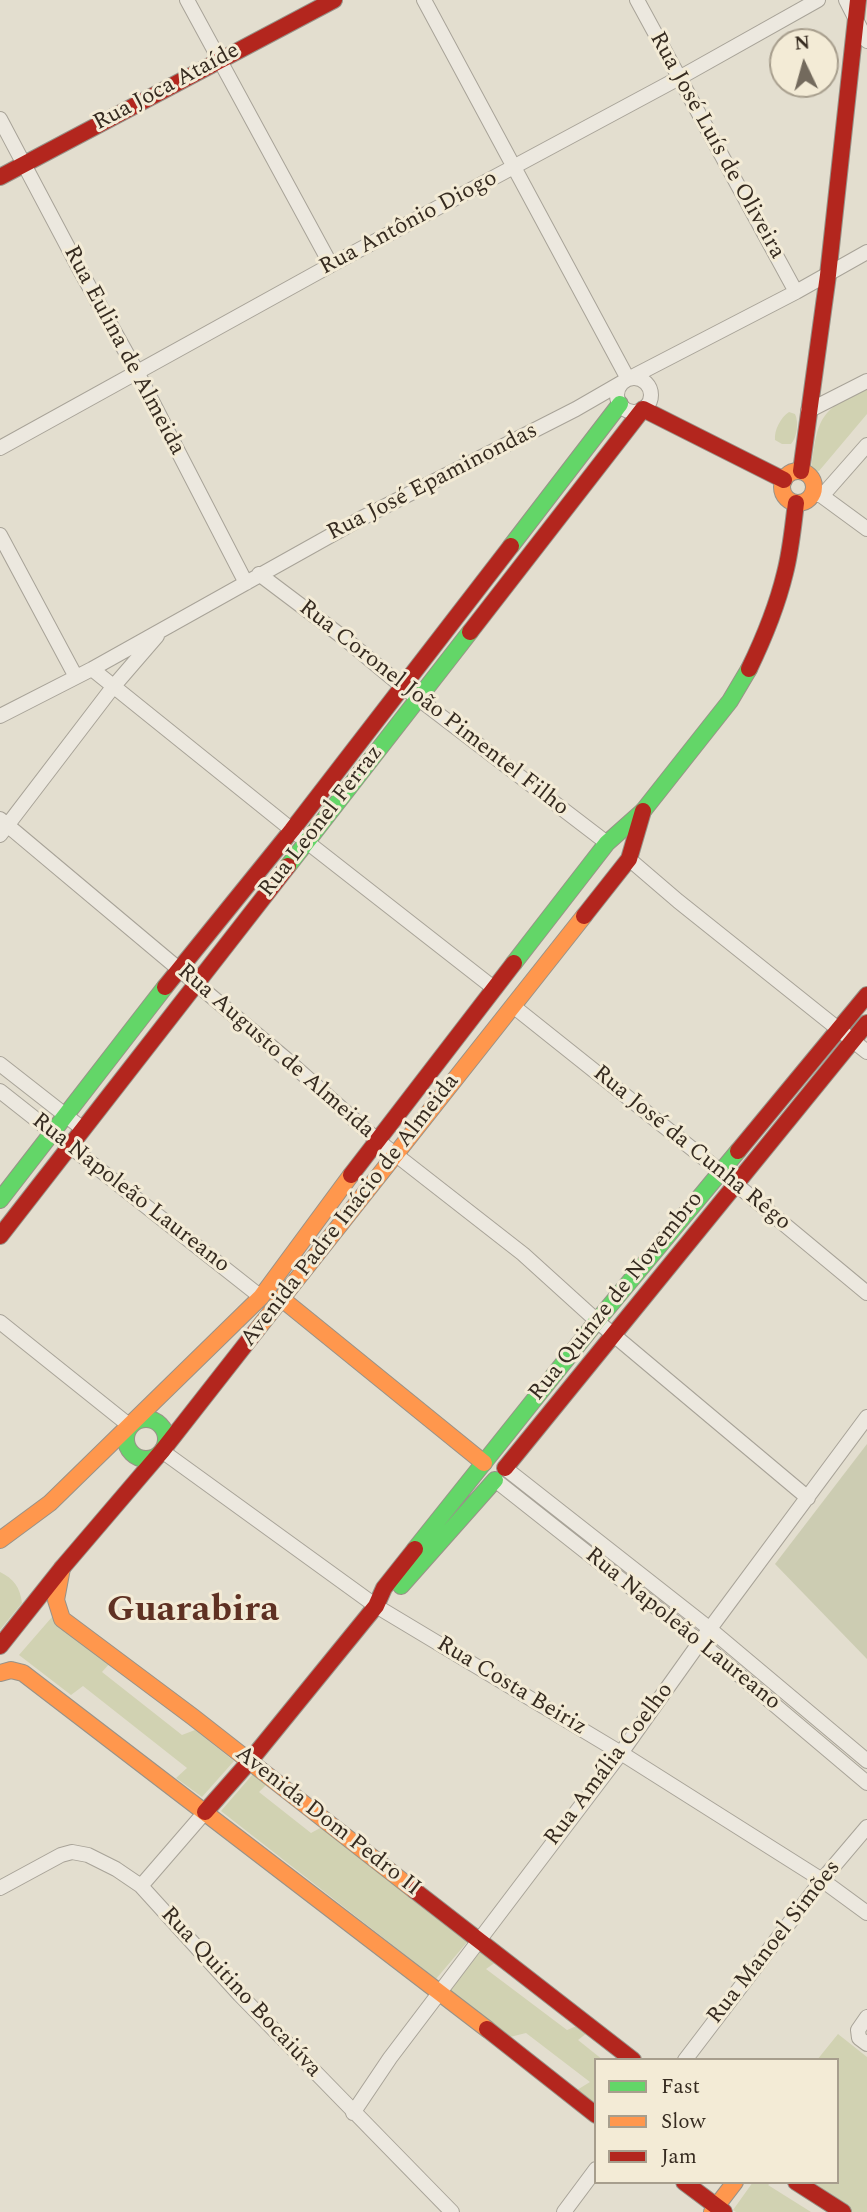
<!DOCTYPE html>
<meta charset="utf-8">
<style>
body{margin:0}
#map{position:relative;width:867px;height:2212px;overflow:hidden;background:#e3decf;font-family:Spectral,serif}
canvas{display:block}
.legend{position:absolute;left:594px;top:2058px;width:245px;height:126px;box-sizing:border-box;background:#f3ebd6;border:2px solid #a79e8d;margin:0;padding:9px 12px;list-style:none;font-size:21px;color:#362b20}
.legend li{display:flex;align-items:center;gap:14px;height:35px}
.legend b{width:35px;border:2px solid #a79e8d}
.north{position:absolute;left:769px;top:28px;width:70px;height:70px;box-sizing:border-box;background:#f3ebd6;border:2px solid #a79e8d;border-radius:50%;rotate:355deg;font-size:19px;font-weight:700;line-height:28px;text-align:center;color:#362b20}
.north::after{content:'';display:block;margin:auto;width:24px;height:32px;background:#736a5d;clip-path:polygon(50% 0,100% 100%,50% 72%,0 100%)}
</style>
<div id="map">
<canvas width="867" height="2212"></canvas>
<ul class="legend">
<li><b style="height:9px;background:#63d668"></b>Fast</li>
<li><b style="height:9px;background:#ff974d"></b>Slow</li>
<li><b style="height:9px;background:#b3261e"></b>Jam</li>
</ul>
<div class="north">N</div>
</div>
<script>
const context = document.querySelector('canvas').getContext('2d');
context.lineJoin = 'round';
function fill(path, color) {
  context.fillStyle = color;
  context.fill(path, 'evenodd');
}
function trace(path, color, width, dash) {
  context.strokeStyle = color;
  context.lineWidth = width;
  context.lineCap = dash ? 'butt' : 'round';
  context.setLineDash(dash || []);
  context.stroke(path);
}
function drawText(font, color, halo, rows, align = 'center') {
  context.font = font + ' Spectral,serif';
  context.lineWidth = 6;
  context.setLineDash([]);
  context.textBaseline = 'middle';
  context.strokeStyle = halo;
  context.fillStyle = color;
  for (const [text, x, y, turn = 0] of rows) {
    context.save();
    context.translate(x, y);
    context.rotate((+turn || 0) * Math.PI / 180);
    context.textAlign = isNaN(turn) ? turn : align;
    if (halo) context.strokeText(text, 0, 0);
    context.fillText(text, 0, 0);
    context.restore();
  }
}
const green = new Path2D(`
 M867,384V414L819,471L813,473L811,471C818,415 819,414 867,384Z
 M789,412L795,414C799,422 797,438 791,444H782L775,440C774,430 781,417 789,412Z
 M0,1572C14,1579 20,1587 22,1603L0,1630Z
 M52,1617L110,1663L102,1672L182,1735L195,1730L234,1761L202,1797L176,1778L187,1768L83,1686L71,1695L19,1655Z
 M253,1774L266,1785L259,1792L311,1833L322,1827L468,1941L436,1979L221,1811Z
 M481,1951L496,1962L486,1969L567,2030L579,2025L587,2033L578,2040L603,2060H596V2105L577,2090L590,2082L526,2033L510,2037L450,1990Z
 M838,2034L867,2057V2212H849L801,2182H837V2060H817Z
 M753,2182H772L768,2185L811,2212H736L733,2210Z`);
const cemetery = new Path2D(`
 M867,1444V1659L775,1564Z`);
const street = new Path2D(`
 M187,0L331,265
 M424,0L628,379
 M637,0L796,292
 M846,0L867,41
 M0,119L81,272L137,372L246,583
 M617 395a17 17 0 1 1 34 0a17 17 0 1 1-34 0Z
 M808,411L867,381
 M0,448L331,265L679,78L818,0
 M813,493L822,496L867,529
 M822,496L867,445
 M0,535L76,677
 M259,574L344,638L403,687L607,843
 M92,669L307,842L495,989
 M0,716L92,669L362,518L576,409L628,379L796,292L867,252
 M0,819L286,1059L377,1140L523,1254L597,1321L808,1498
 M0,835L113,687L157,636
 M629,859L678,901L867,1052
 M513,1006L720,1171L867,1293
 M0,1064L83,1129
 M0,1091L261,1297
 M0,1322L130,1426
 M162,1451L376,1606L621,1753L822,1880L867,1913
 M505,1468L710,1629L867,1761
 M495,1480L700,1642L867,1783
 M141,1886L205,1812
 M0,1888L61,1855L72,1852L88,1855L116,1869L141,1886L240,1995L452,2212
 M867,2017L858,2030L859,2038L867,2044
 M685,2060L822,1880L867,1827
 M353,2113L390,2058L621,1753L700,1642L867,1417
 M564,2212L596,2169`);
const fast = new Path2D(`
 M511,546L620,404
 M288,866L470,632
 M514,963L607,843L643,811L730,701L749,669
 M0,1200L165,987
 M126 1439a20 20 0 1 1 40 0a20 20 0 1 1-40 0Z
 M415,1549L597,1321L738,1151
 M401,1586L495,1480`);
const slow = new Path2D(`
 M782 487a16 16 0 1 1 32 0a16 16 0 1 1-32 0Z
 M282,1299L484,1463
 M256,1331L584,916
 M0,1540L50,1503L261,1297L351,1175
 M62,1568L56,1600L62,1619L193,1717L414,1890
 M0,1673L11,1670L23,1673L487,2029
 M712,2212L735,2182`);
const jam = new Path2D(`
 M0,177L334,0
 M801,471L828,275L858,0
 M470,632L643,409L784,480
 M749,669C764,638 777,606 785,573C791,550 793,526 796,503
 M584,916L629,859L643,811
 M165,987L292,830L511,546
 M738,1151L867,995
 M351,1175L514,963
 M0,1236L288,866
 M505,1468L867,1023
 M0,1646L62,1568L162,1451L256,1331
 M205,1812L249,1762L376,1606L384,1588L415,1549
 M414,1890L633,2060
 M487,2029L596,2115
 M684,2182L724,2212
 M796,2182L843,2212`);
const streetNames = [
 ["Rua Joca Ataíde",167,88,-28],
 ["Rua José Luís de Oliveira",716,146,61],
 ["Rua Antônio Diogo",409,224,-28],
 ["Rua Eulina de Almeida",123,351,62],
 ["Rua José Epaminondas",433,483,-27],
 ["Rua Coronel João Pimentel Filho",433,709,38],
 ["Rua Leonel Ferraz",322,822,-52],
 ["Rua Augusto de Almeida",275,1052,41],
 ["Rua José da Cunha Rêgo",691,1149,39],
 ["Rua Napoleão Laureano",130,1194,38],
 ["Avenida Padre Inácio de Almeida",351,1211,-52],
 ["Rua Quinze de Novembro",617,1297,-51],
 ["Rua Napoleão Laureano",682,1630,39],
 ["Rua Costa Beiriz",511,1687,31],
 ["Rua Amália Coelho",610,1765,-53],
 ["Avenida Dom Pedro II",327,1822,38],
 ["Rua Manoel Simões",775,1943,-52],
 ["Rua Quitino Bocaiúva",240,1993,47]
];
const townNames = [
 ["Guarabira",193,1613]
];
fill(green, '#d1d2b2');
fill(cemetery, '#ccccb2');
trace(street, '#a8a398', 16);
trace(fast, '#989288', 18);
trace(slow, '#989288', 18);
trace(jam, '#989288', 18);
trace(street, '#ece8df', 14);
trace(fast, '#63d668', 16);
trace(slow, '#ff974d', 16);
trace(jam, '#b3261e', 16);
drawText('23px', '#362b20', '#f3ebd6', streetNames);
drawText('bold 37px', '#5f3123', '#f3ebd6', townNames);
</script>
